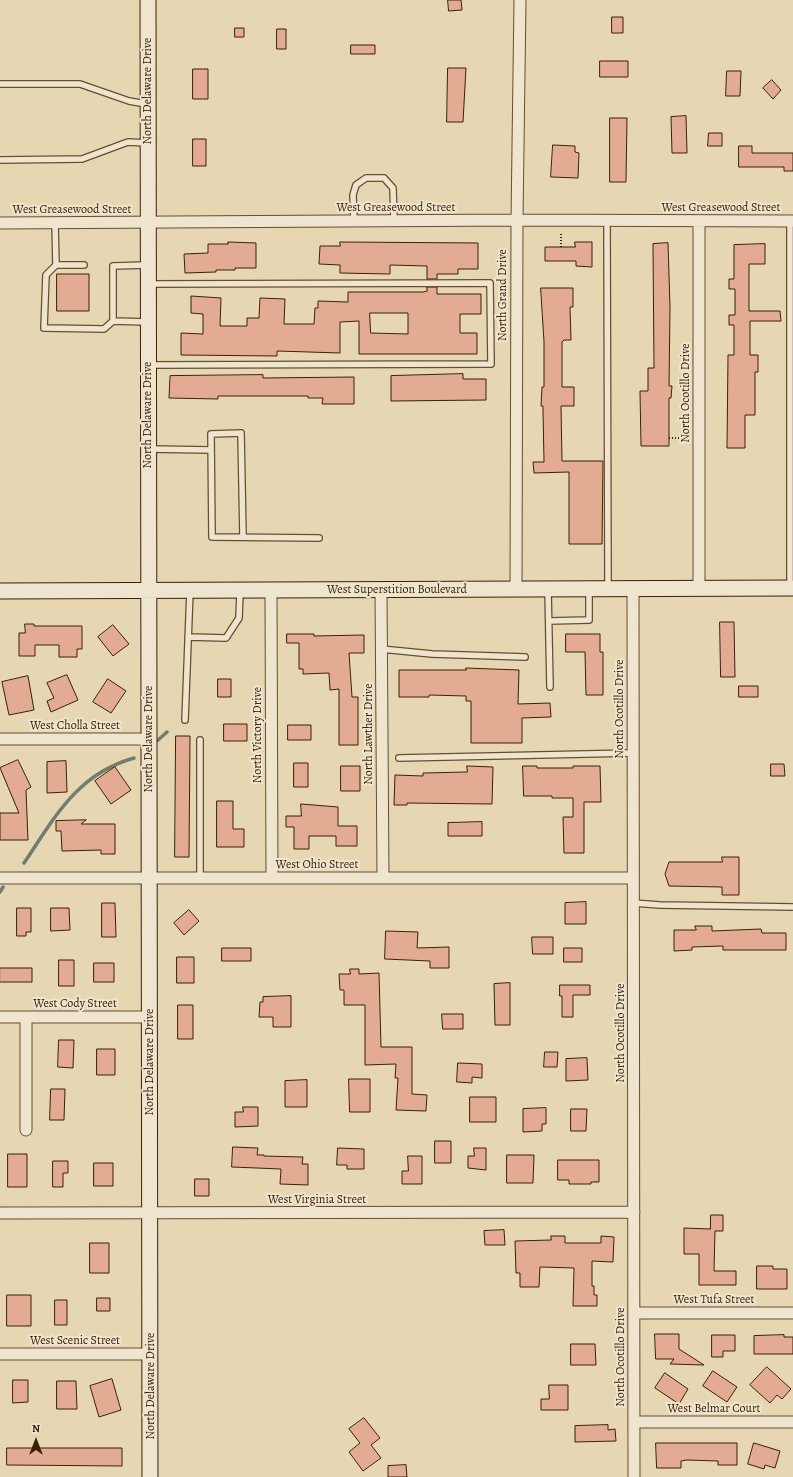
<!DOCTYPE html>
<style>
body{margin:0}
#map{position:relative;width:793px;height:1477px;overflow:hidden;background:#e6d6b2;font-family:Alegreya,serif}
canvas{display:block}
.north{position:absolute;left:16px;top:1421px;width:40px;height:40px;-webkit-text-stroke:3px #efe4cd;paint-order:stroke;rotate:0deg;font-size:11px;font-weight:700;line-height:16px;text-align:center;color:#3a2108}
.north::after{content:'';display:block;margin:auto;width:14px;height:18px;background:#3a2108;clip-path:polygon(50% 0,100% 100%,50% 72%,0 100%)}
</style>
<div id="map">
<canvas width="793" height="1477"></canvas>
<div class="north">N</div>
</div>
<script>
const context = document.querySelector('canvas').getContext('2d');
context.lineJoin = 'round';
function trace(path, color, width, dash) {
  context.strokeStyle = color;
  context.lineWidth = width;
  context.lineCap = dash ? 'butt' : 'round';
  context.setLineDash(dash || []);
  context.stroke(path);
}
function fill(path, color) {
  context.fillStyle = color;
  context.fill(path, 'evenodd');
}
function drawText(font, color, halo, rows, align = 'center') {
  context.font = font + ' Alegreya,serif';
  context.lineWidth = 4;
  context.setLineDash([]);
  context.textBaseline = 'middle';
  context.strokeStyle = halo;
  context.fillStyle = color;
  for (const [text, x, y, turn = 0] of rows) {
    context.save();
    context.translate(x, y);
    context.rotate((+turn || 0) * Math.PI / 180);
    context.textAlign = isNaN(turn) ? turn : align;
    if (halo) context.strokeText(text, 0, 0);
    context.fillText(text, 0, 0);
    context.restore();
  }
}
const stream = new Path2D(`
 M157,741L167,732
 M24,863C55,817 77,774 134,758
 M0,892L3,887`);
const building = new Path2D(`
 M448,0H461L462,10L449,11Z
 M612,17H623V33H612Z
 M235,28H244V37H235Z
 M277,29H286V49H277Z
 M351,45H375V54H351Z
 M600,61H628V77H600Z
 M448,68H466L463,122H447Z
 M193,69H208V99H193Z
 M727,71H741L740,96H726Z
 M772,80L781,90L773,99L763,88Z
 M686,116L687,153H672L671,117Z
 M610,118H627L626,182H610Z
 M709,133H722V146H708Z
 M193,139H206V166H193Z
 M553,145L575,146V152L579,153L578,178L551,177Z
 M739,146H752V153H793V171H784V167H739Z
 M228,242L256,243V268H235V270H216V272L185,273L184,254L208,253V244H228Z
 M340,242L478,243V269H458V274H437V279H427V266L390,265V274L340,273V265L319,264L320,246H340Z
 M575,242H592V267L576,266V261H545V247H575Z
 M668,243L670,307L669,386H672L671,398H669V446H641L640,391H648V368H654L653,244Z
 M765,244V264H749V311H780L781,321H750V355H758V372H755V415H745V448H727L728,355H734V325H729V315H735V289H729V279H734V245Z
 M57,274H89V311H57Z
 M427,287H437V294H481V314H460V333H477V354H359V321L340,322V353L277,351V356L181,355V333L203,334V314L191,313V296L221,298L220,326H247V318H259L260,298L285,299L284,324H314L315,308H318V301L348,302V292H423L427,291ZM370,313H408V334L371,333Z
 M541,288H573V307H570L571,340H564L562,342V387H574V406H561L562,461H603L602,544H569V472L534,473L533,462H544L543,410V406H541L542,387H544V342Z
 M463,374V379H486V400L391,401V376Z
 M263,375V378L354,377V404H322L323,398H308V396H218V399L169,398L170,376Z
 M720,622H734L735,677H721Z
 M25,624H34V626H82V649H77V657H59V645H35V656H19V633H25Z
 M113,625L129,644L113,656L98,637Z
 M287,634H314V636L364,635V653H349L352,697H358V745H339V689L330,690L329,673L303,674V669H299V643H287Z
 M566,634H600V652H603V695H586L585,652H566Z
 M466,668L519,670L518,704L550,703L551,717L522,718V743H471V701H466V696L429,695V697H399V670H466Z
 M67,675L78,700L51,712L47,701L54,698L47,683Z
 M28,676L34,710L9,715L2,682Z
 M108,679L126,691L111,713L93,702Z
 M218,679H231V697H218Z
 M739,686H758V697H739Z
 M224,724H247V741H224Z
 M288,725H311V740H288Z
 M176,736H190L189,857H175Z
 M18,760L31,787L26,790L28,840H0V813H19L0,768Z
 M66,761L67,792L47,793V762Z
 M294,763H308V787H294Z
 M771,764H784L785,776H771Z
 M341,766H360V791H341Z
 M467,766L493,767L492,804L407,803V805H394L395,775L423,776V773L467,772Z
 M523,766H537V768H573V766H600L601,802H584V853H564L563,817H573V798H552V796H524Z
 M115,767L131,790L111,804L95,781Z
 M217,801H233V829H244V847H217Z
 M301,804L338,807V826H357V846H336V836H309V849H294V827H286V816H301Z
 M86,820L81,824H115V854H101V850L62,851L61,831H56V821Z
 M482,822V836H448V823Z
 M722,857H739V895H722V887L669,886L665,874L669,862H722Z
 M586,902V924H565V903Z
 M102,903H115L116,937H102Z
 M17,908H31V932H26V936H17Z
 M51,908H69L70,930L51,931Z
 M189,910L199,921L184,935L174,923Z
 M695,926H712V931L761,929L762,933H786V950H723V946L692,947V950L674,951V930H696Z
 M386,931L418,932L417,948L449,947V968H430V961L385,959Z
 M532,937H553V954H533Z
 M222,948H251V961H222Z
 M564,948H582V962H564Z
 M177,957H194V983H177Z
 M59,960H74V986H59Z
 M94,963H114V982H94Z
 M0,968H32V982H0Z
 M350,969H359V974L379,973L381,1047H412V1094L427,1095L426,1111L396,1110L398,1078H395L396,1064L365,1065V1005H344V990H340L339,974H350Z
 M510,983V1025H495L494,984Z
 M560,985H590V995H573V1017H562V996H560Z
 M291,996V1027H273V1017H259L260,1002H263V997Z
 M178,1005H193V1039H178Z
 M442,1014H463V1029H443Z
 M59,1040H74L73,1068L58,1067Z
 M97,1049H115V1075H97Z
 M545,1052H558L557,1067H544Z
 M587,1058L588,1080L566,1081V1059Z
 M458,1063L482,1064V1078L472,1077V1083L457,1082Z
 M349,1079H370V1112H350Z
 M307,1080V1107H285V1081Z
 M51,1089H65L64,1120H50Z
 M470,1097H496V1122H470Z
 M243,1107H258V1126L235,1127V1112H243Z
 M546,1108V1124H542V1131L523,1132V1109Z
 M571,1109H587L586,1131H571Z
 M435,1141H451V1163H435Z
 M233,1147L258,1148L257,1155H264V1156L303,1157L302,1164H308V1185L280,1184L281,1169L232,1167Z
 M338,1148L364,1149V1169H347V1165H337Z
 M474,1148H486V1170L468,1168V1156H474Z
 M8,1154H27V1187H8Z
 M507,1155H534L533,1183H507Z
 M408,1156H422V1184H402V1171H408Z
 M558,1160H599V1182H591V1184H569V1180H558Z
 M53,1161H68V1173H63V1187H53Z
 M94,1163H113V1186H94Z
 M195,1179H209V1196H195Z
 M711,1215H723V1231H715L714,1271H736V1285H699V1254H684V1228L710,1229Z
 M504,1230L505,1245H485L484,1231Z
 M551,1236H565V1243H601V1236L614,1237L613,1262L592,1261V1286H594V1295H597V1306H573L574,1268L540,1267L539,1287H520V1273H516L515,1241L551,1240Z
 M90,1243H109V1273H90Z
 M757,1266H773V1269H787V1289H757Z
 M7,1295H31V1326H7Z
 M97,1298H110V1311H97Z
 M55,1300H67V1325H55Z
 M655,1334H679V1349L704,1365L670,1364L674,1359H656Z
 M712,1335H735V1351H723V1357H712Z
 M784,1335V1337H793V1354H754V1336Z
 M571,1344H595L596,1365H571Z
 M767,1367L791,1389L782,1399L777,1395L770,1403L750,1385Z
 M713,1371L737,1387L727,1402L703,1386Z
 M665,1373L688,1389L679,1404L655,1388Z
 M112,1379L121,1410L99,1417L90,1386Z
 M13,1380H28V1402L13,1403Z
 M57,1381H76L77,1409H57Z
 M549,1385H568V1410H541V1399H549Z
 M364,1418L380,1438L371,1445L381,1458L363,1471L349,1452L360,1443L349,1429Z
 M608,1425V1430L615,1429L616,1441L575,1442V1426Z
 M656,1443H737V1465H718V1461L687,1460L681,1461V1468H657Z
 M754,1443L780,1451L775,1468L765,1465L764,1469L748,1464Z
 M7,1448H122V1466L7,1465Z
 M406,1465L407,1477H388V1466Z`);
const path = new Path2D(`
 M561,247V232
 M669,438H688`);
const lane = new Path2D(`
 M0,84H80L129,101L146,104
 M0,160L82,159L128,142L147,143
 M354,221L353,195L356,185L366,178H384L393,188L394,221
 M607,221L608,588
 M790,221V587
 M55,223L56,265
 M84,265H56L46,275L44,328L104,329L113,321
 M147,265L113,266V321L147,322
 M148,284L490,283L491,364L150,365
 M149,449L211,450
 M243,537L241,433L211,434L212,537L319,538
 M548,590L550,687
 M549,621L589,620V591
 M188,637L226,638L239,618L240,592
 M381,649L432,654L525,657
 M185,720L190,591
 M399,758L633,753
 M200,878V740
 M633,903L660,905L793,907`);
const street = new Path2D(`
 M0,223L517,220L793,221
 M633,589L634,1477
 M699,589V221
 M381,590L383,878
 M516,590L517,220L520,0
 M271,591L272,878
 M0,739H149
 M0,878H633
 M0,1017H150
 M26,1130V1017
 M0,1213L634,1212
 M634,1313H793
 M0,1354H151
 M635,1422H793`);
const secondary = new Path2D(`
 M148,0L150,1477
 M0,591L793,588`);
const streetNames = [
 ["North Delaware Drive",148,91,-90],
 ["West Greasewood Street",396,208],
 ["West Greasewood Street",721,208],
 ["West Greasewood Street",72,210],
 ["North Grand Drive",503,295,-90],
 ["North Ocotillo Drive",686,393,-90],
 ["North Delaware Drive",148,415,-90],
 ["West Superstition Boulevard",397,590],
 ["North Ocotillo Drive",620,709,-90],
 ["West Cholla Street",75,726],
 ["North Lawther Drive",369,734,-90],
 ["North Victory Drive",258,735,-90],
 ["North Delaware Drive",149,739,-90],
 ["West Ohio Street",317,865],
 ["West Cody Street",75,1004],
 ["North Ocotillo Drive",621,1033,-90],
 ["North Delaware Drive",150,1062,-90],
 ["West Virginia Street",317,1200],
 ["West Tufa Street",714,1300],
 ["West Scenic Street",75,1341],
 ["North Ocotillo Drive",621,1357,-90],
 ["North Delaware Drive",151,1386,-90],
 ["West Belmar Court",714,1409]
];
trace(stream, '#727c6f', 3.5);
fill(building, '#e3ab91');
trace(building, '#3a2108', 1);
trace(lane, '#654e32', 8);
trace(street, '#654e32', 13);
trace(secondary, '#3a2108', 17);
trace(path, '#3a2108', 2, [1, 2]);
trace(lane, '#efe4cd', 5.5);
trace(street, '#efe4cd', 11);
trace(secondary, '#efe4cd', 15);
drawText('12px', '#3a2108', '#efe4cd', streetNames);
</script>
